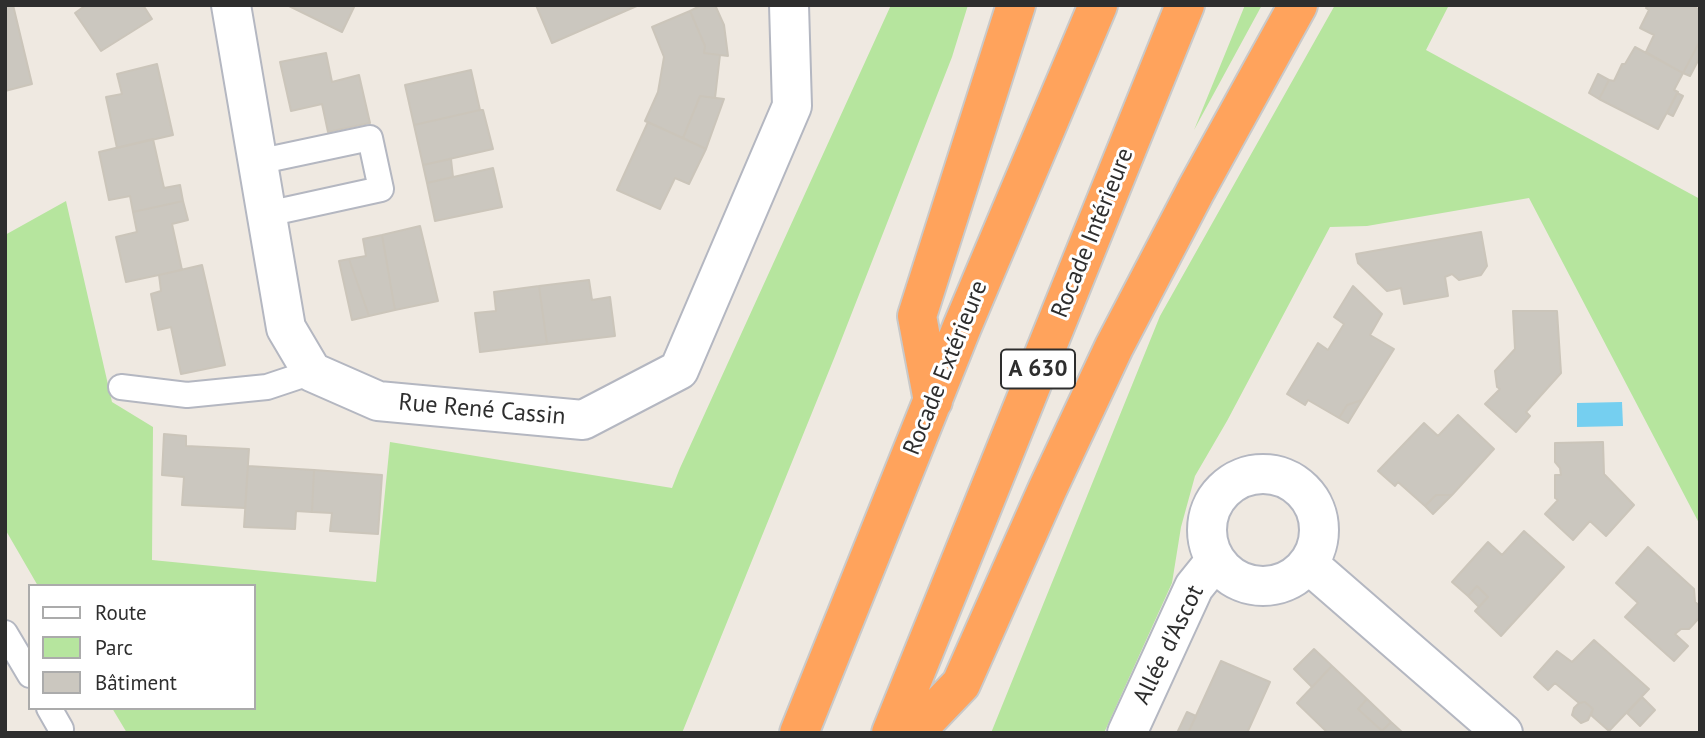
<!DOCTYPE html>
<meta charset="utf-8">
<style>
body{margin:0}
#map{position:relative;width:1705px;height:738px;overflow:hidden;background:#efe9e1;font-family:"PT Sans",sans-serif}
canvas{display:block}
.frame{position:absolute;inset:0;border:7px solid #2e2e2e;pointer-events:none}
.legend{position:absolute;left:28px;top:584px;width:228px;height:126px;box-sizing:border-box;background:#fff;border:2px solid #ababab;margin:0;padding:9px 12px;list-style:none;font-size:21px;color:#2e2e2e}
.legend li{display:flex;align-items:center;gap:14px;height:35px}
.legend b{width:35px;border:2px solid #ababab}
</style>
<div id="map">
<canvas width="1705" height="738"></canvas>
<div class="frame"></div>
<ul class="legend">
<li><b style="height:9px;background:#fff"></b>Route</li>
<li><b style="height:19px;background:#b6e59e"></b>Parc</li>
<li><b style="height:19px;background:#cbc7bf"></b>Bâtiment</li>
</ul>
</div>
<script>
const context = document.querySelector('canvas').getContext('2d');
context.lineJoin = 'round';
function fill(path, color) {
  context.fillStyle = color;
  context.fill(path, 'evenodd');
}
function trace(path, color, width, dash) {
  context.strokeStyle = color;
  context.lineWidth = width;
  context.lineCap = dash ? 'butt' : 'round';
  context.setLineDash(dash || []);
  context.stroke(path);
}
function drawText(font, color, halo, rows, align = 'center') {
  context.font = font + ' "PT Sans",sans-serif';
  context.lineWidth = 6;
  context.setLineDash([]);
  context.textBaseline = 'middle';
  context.strokeStyle = halo;
  context.fillStyle = color;
  for (const [text, x, y, turn = 0] of rows) {
    context.save();
    context.translate(x, y);
    context.rotate((+turn || 0) * Math.PI / 180);
    context.textAlign = isNaN(turn) ? turn : align;
    if (halo) context.strokeText(text, 0, 0);
    context.fillText(text, 0, 0);
    context.restore();
  }
}
const green = new Path2D(`
 M891,5H968L952,57L835,356L682,733H127L112,708H254V586H38L5,529V235L66,201L112,402L153,427L152,560L376,582L390,442L672,488L680,468Z
 M1245,5H1262L1194,130Z
 M1335,5H1449L1426,50L1700,199V525L1529,198L1367,226L1330,227L1227,421L1195,476L1181,527L1172,583L1104,733H991L1160,316Z`);
const water = new Path2D(`
 M1622,402L1623,426L1577,427V403Z`);
const building = new Path2D(`
 M5,5H13L32,84L5,91Z
 M86,5H143L152,19L101,51L75,13Z
 M287,5H355L342,32Z
 M536,5H639L552,43Z
 M702,5H715L724,25L728,56L704,53L705,46L690,11Z
 M1648,5H1691L1700,10V41L1683,73L1646,52L1654,35L1640,28L1649,10L1646,8Z
 M690,11L705,46L704,53L720,55L715,98L700,96L683,138L645,121L658,92L664,57L652,27Z
 M1700,41V57L1690,76L1683,73Z
 M1635,47L1683,73L1674,90L1678,92L1658,129L1599,99L1609,80L1614,81L1622,64H1625Z
 M326,53L332,82L359,75L370,123L328,132L322,104L291,111L280,62Z
 M157,64L173,135L117,148L106,97L122,94L117,74Z
 M471,70L480,110L414,125L405,85Z
 M1598,74L1609,80L1599,99L1589,93Z
 M1677,93L1683,96L1673,116L1667,113Z
 M700,96L724,99L706,149L683,138Z
 M480,110H483L493,149L423,165L414,125Z
 M648,122L706,149L689,184L675,178L660,209L617,190Z
 M153,139L164,188L180,185L183,201L133,212L130,196L109,200L99,152Z
 M451,159L453,177L427,183L423,165Z
 M493,168L502,207L435,221L427,183Z
 M183,201L188,220L172,224L182,270L126,282L116,237L137,232L133,212Z
 M420,226L438,301L395,310L382,235Z
 M1481,232L1487,266L1481,275L1459,280L1452,274L1445,277L1448,296L1404,304L1401,288L1387,291L1358,263L1356,254Z
 M382,235L395,310L369,316L349,259L366,256L363,239Z
 M349,259L369,316L352,320L339,261Z
 M202,265L225,365L181,374L171,327L158,330L151,294L161,291L159,275Z
 M589,280L592,300L610,297L615,336L547,344L539,286Z
 M539,286L547,344L480,352L475,313L496,311L494,292Z
 M1353,286L1382,314L1370,335L1394,349L1362,400L1347,405L1339,418L1308,400L1305,405L1287,394L1318,343L1328,350L1344,324L1334,317Z
 M1513,311H1557L1561,373L1526,412L1530,416L1516,432L1485,404L1500,389L1497,387L1495,371L1515,349Z
 M1362,400L1348,423L1339,418L1347,405Z
 M1458,415L1494,449L1452,495H1436L1425,506L1398,482L1395,486L1378,471L1424,423L1438,436Z
 M164,434L186,436V446L249,449L245,508L182,505L184,477L162,475Z
 M1603,442L1604,474L1634,505L1606,536L1590,521L1573,540L1545,514L1558,500L1555,498V475H1561L1560,468L1555,462V443Z
 M248,466L314,470L312,512L296,511L295,529L244,527Z
 M314,470L382,475L378,534L330,531L332,513L312,512Z
 M1436,495H1452L1433,514L1425,506Z
 M1524,531L1564,567L1501,636L1475,611L1488,597L1477,586L1468,596L1452,582L1488,542L1502,555Z
 M1648,547L1694,589L1695,602L1700,606V617L1689,629H1681L1675,634L1688,646L1674,661L1625,617L1638,603L1616,583Z
 M1477,586L1488,597L1479,607L1468,596Z
 M1594,640L1649,689L1609,731L1591,715L1593,709L1585,702L1579,703L1555,683L1548,690L1534,677L1557,651L1572,662Z
 M1314,649L1332,666L1312,687L1294,669Z
 M1221,661L1270,682L1247,733H1188Z
 M1332,666L1367,699L1358,709L1382,731L1391,722L1403,733H1328L1297,703Z
 M1642,697L1655,710L1640,726L1627,713Z
 M1367,699L1391,722L1382,731L1358,709Z
 M1585,702L1593,709L1588,720L1581,723L1572,715L1574,708L1579,703Z
 M1187,712L1196,716L1188,733H1177Z`);
const service = new Path2D(`
 M257,162L370,138L381,189L267,214
 M121,387L187,395L267,387L312,372
 M5,633L30,675
 M49,708L61,729`);
const minor = new Path2D(`
 M231,5L286,328L312,372L378,401L583,420L679,370L792,106L789,5
 M1207 530a56 56 0 1 1 112 0a56 56 0 1 1-112 0Z
 M1306,566L1320,574L1503,733
 M1127,733L1194,587L1215,561`);
const motorway = new Path2D(`
 M933,401L917,316L1016,5
 M799,733L962,327L1098,5
 M891,733L1185,5
 M914,733L961,684L1047,490L1114,347L1196,190L1298,5`);
const shields = [
 [1038,369,74]
];
const shieldNames = [
 ["A 630",1038,369]
];
const streetNames = [
 ["Rocade Intérieure",1093,233,-68],
 ["Rocade Extérieure",946,368,-68],
 ["Rue René Cassin",482,410,5],
 ["Allée d'Ascot",1169,645,-64]
];
fill(green, '#b6e59e');
fill(water, '#75cff0');
fill(building, '#cbc7bf');
trace(building, '#cbc5ba', 2);
trace(service, '#b4b7c1', 28);
trace(minor, '#b4b7c1', 42);
trace(motorway, '#c9c9c9', 42);
trace(service, '#fff', 24);
trace(minor, '#fff', 38);
trace(motorway, '#ffa35c', 38);
for (const [x, y, w] of shields) {
  const box = new Path2D();
  box.roundRect(x - w / 2, y - 19.5, w, 39, 5);
  context.fillStyle = '#fff';
  context.fill(box);
  trace(box, '#2e2e2e', 2);
}
drawText('bold 23px', '#2e2e2e', null, shieldNames);
drawText('24px', '#2e2e2e', '#fff', streetNames);
</script>
